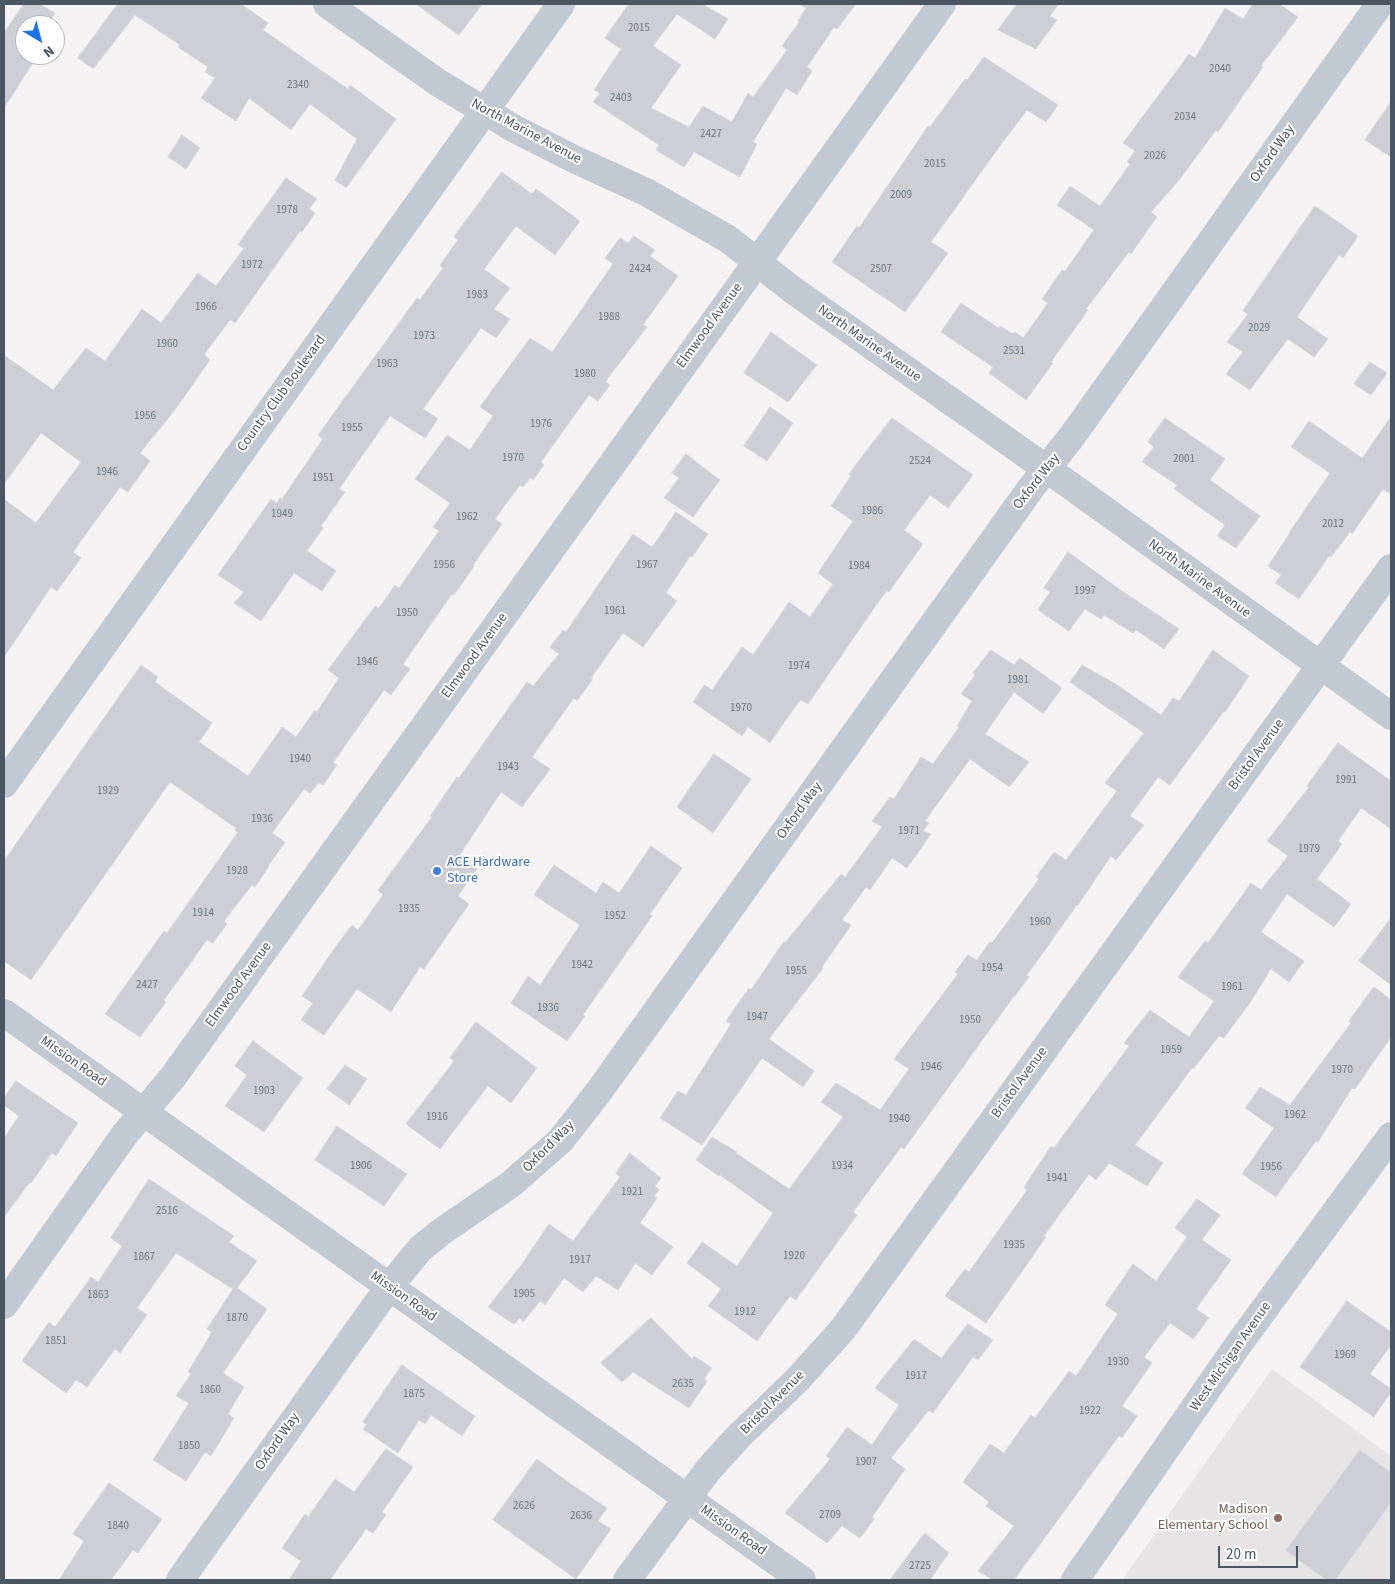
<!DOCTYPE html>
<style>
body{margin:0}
#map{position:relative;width:1395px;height:1584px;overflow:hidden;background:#f5f3f3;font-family:"Source Sans 3",sans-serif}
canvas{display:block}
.frame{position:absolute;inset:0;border:5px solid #4a5661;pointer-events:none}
.north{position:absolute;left:15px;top:15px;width:50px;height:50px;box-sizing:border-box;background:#fff;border:1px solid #b7bbc0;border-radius:50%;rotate:143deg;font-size:14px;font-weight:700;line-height:20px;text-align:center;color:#4a5661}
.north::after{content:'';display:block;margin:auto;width:18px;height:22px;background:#1a73e8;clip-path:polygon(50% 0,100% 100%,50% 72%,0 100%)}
.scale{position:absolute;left:1218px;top:1546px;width:80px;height:22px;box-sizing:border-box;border:2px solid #4a5661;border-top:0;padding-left:6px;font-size:15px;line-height:18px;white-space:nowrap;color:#4a5661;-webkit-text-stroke:4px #fff;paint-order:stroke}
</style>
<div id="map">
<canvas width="1395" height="1584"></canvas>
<div class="frame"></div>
<div class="north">N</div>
<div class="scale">20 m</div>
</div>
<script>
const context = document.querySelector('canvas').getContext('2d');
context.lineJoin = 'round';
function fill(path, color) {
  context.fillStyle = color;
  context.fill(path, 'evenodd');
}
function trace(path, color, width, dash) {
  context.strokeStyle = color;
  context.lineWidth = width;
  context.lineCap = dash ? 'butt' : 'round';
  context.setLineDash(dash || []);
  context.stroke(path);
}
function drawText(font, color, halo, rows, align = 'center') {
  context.font = font + ' "Source Sans 3",sans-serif';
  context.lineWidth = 4;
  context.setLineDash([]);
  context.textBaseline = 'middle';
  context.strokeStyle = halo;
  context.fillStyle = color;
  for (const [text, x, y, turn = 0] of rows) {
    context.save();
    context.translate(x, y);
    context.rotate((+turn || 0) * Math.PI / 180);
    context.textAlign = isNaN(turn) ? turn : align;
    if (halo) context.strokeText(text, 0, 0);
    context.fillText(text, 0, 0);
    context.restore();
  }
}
const education = new Path2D(`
 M1272,1369L1391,1456V1580H1122Z`);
const building = new Path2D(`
 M24,4H39L55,13L47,25H25V55H38L4,108V33Z
 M118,4H241L268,23L263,30L348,89L350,85L396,119L346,188L335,180L357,139L310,104L291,130L249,98L236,121L201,98L215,78L205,72L208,67L178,47L180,45L135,15L93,69L78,58Z
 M416,4H482L459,35Z
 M629,4H702L728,19L715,39L677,14L653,46L681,65L651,108L689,127L703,106L732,122L748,93L753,97L787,50L782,46L799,22L798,21L806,8L799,4H856L837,29L834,27L807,67L812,71L797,95L786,88L753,142L757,144L740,177L694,152L684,167L656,150L659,145L593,102L600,93L594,90L621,49L605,38Z
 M1017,4H1059L1050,16L1057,20L1036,49L998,30Z
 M1253,4H1279L1298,17L1261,66L1263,67L1218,132L1216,130L1180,179L1151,212L1157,217L1131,254L1129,252L1086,309L1088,310L1051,362L1053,363L1026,400L989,373L993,367L941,332L961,303L999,328L1000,326L1013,334L1015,332L1023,338L1048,303L1042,299L1062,270L1065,271L1094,230L1057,205L1070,186L1100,206L1130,164L1127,162L1135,151L1123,143L1189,54L1195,58L1225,8L1243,19Z
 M984,57L1058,105L1046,122L1027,110L999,147L931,242L948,253L905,312L832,262L857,226L859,228L928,126L930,127L965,79L967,80Z
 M1391,102V157L1365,140Z
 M182,135L200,148L186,169L168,157Z
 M502,172L532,194L536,189L580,221L555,255L516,226L484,269L510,288L494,309L510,319L496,338L481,328L423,409L438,419L425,438L390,416L339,489L345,492L321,526L323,528L307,551L336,571L322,591L294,573L261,621L234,603L244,592L218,575L271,499L277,503L280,498L282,499L323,439L318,435L417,298L420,300L443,268L440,265L458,240L454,237Z
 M286,178L317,199L309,209L315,213L302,232L300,231L235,323L230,320L204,355L210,360L174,411L140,453L150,461L128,492L120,487L73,552L81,558L57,591L51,587L4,657V499L36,523L81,462L41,433L4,484V355L53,390L86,348L105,361L142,309L161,323L198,273L216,286L244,248L238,245Z
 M1315,206L1358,236L1343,258L1339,255L1297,317L1328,339L1314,357L1288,339L1250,390L1226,374L1243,352L1227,342L1248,314L1243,311Z
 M634,236L655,250L650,256L678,276L643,325L647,327L605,382L610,385L598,401L589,395L541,462L544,465L533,480L530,478L523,487L520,485L495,519L502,524L473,565L474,566L454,595L452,594L403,664L410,669L391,695L384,690L333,763L337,765L323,785L319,783L310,793L304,789L272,833L285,842L268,866H269L255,887L252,885L224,921L227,924L213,943L207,940L164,1000L166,1002L140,1037L105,1014L164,931L167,933L238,832L235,830L236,828L170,782L31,980L4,961V861L141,665L158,677L155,682L212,723L199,742L248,776L282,727L296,737L314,711L317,712L339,678L328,670L375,606L379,608L395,585L399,588L439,531L433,527L450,503L415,479L447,435L470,450L493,416L480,407L530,338L552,352L613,264L605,258L620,238L628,243Z
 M771,332L817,365L788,402L744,373Z
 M1370,362L1387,373L1371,395L1354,384Z
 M770,407L793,423L767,461L744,446Z
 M1391,417V494L1383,489L1352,534L1350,532L1331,557L1329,556L1299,599L1275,583L1281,575L1268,566L1290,533H1289L1330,473L1291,447L1309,421L1362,458Z
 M892,418L973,475L948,508L930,495L904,530L923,544L889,592L887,591L879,601L808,704L800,700L770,743L748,727L742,736L693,702L704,685L712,690L742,647L753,655L789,602L810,617L833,584L818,573L853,521L831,506L851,476L849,474Z
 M1165,418L1225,459L1210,480L1260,516L1236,548L1217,536L1225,525L1174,489L1177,485L1142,462L1154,447L1148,442Z
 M686,454L720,480L693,517L664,498L679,478L672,473Z
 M676,512L708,534L692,557L690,556L666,593L677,601L643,647L623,633L591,678L593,679L577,701L574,698L532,757L550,769L522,807L501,792L459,856L477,869L458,896L469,904L424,969L420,967L391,1012L357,989L324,1035L301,1020L313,1003L302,996L336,946L352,925L358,930L383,895L378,890L432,817L430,816L457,777L459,778L527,682L533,686L559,654L550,647L563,630L566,632L633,534L652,547Z
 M1068,552L1122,591L1179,629L1164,649L1136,630L1133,633L1104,615L1101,619L1085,609L1069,631L1038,610L1050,592L1044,588Z
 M991,650L1014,665L1020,658L1062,688L1043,714L1014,692L985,734L1029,762L1009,787L970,759L925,821L929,823L923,831L931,834L907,868L892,858L870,890L866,887L842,920L851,925L822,967L823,968L769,1039L814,1071L803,1087L762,1058L702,1145L660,1118L678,1091L686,1095L731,1024L726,1021L749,988L751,990L784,941L785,943L841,874L845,877L882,827L872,821L890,797L894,799L921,757L933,764L959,727L957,726L972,701L961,694L975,675L973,673Z
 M1213,650L1249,676L1225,712L1224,711L1170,785L1158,777L1130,816L1144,825L1116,860L1111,856L1078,905H1077L1027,975L1029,977L1015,996H1014L904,1149L901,1147L853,1212L857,1215L796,1300L790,1296L757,1341L708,1306L721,1289L687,1263L702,1242L737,1266L773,1213L720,1175L719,1176L696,1160L712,1137L737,1152L736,1153L789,1189L843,1117L821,1102L836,1083L880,1110L909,1069L894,1059L958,974L955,972L968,955L977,960L990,942L992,943L1039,879L1036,877L1054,852L1066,860L1117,791L1105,783L1144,733L1070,682L1082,665L1114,683L1161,715L1173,698L1179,701Z
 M1338,743L1391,781V829L1361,808L1338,841L1342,844L1317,879L1351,904L1334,927L1287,894L1261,932L1304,961L1289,982L1271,969L1249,1004L1224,1038L1219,1036L1193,1069L1192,1068L1135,1145L1163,1163L1147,1186L1109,1163L1096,1180L1089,1174L1044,1236L1046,1237L986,1323L945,1296L965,1269L969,1272L1027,1190L1024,1187L1051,1146L1054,1148L1129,1046L1124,1043L1150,1010L1189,1037L1214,1001L1178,977L1205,941L1208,943L1251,883L1261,890L1288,856L1267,841L1309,787L1307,786Z
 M714,754L751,779L713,833L677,807Z
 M651,846L682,868L650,914L652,916L583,1015L585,1016L567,1041L511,1003L528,976L540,985L580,925L534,895L554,865L596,893L603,882L619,893Z
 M1391,918V985L1359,961Z
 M1374,987L1391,1000V1037L1355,1089L1352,1088L1318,1142L1316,1141L1276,1197L1242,1174L1274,1128L1245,1108L1260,1087L1290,1105L1351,1023L1349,1021Z
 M476,1022L537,1068L511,1103L488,1086L440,1149L406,1124L454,1061L450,1058Z
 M253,1041L303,1078L264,1132L225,1106L247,1075L235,1066Z
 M345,1065L367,1079L349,1105L327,1089Z
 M16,1081L78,1123L56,1156L52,1153L31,1183L30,1182L4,1217V1138L19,1116L4,1105V1098Z
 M337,1126L407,1174L384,1206L315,1160Z
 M630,1153L661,1178L655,1186L659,1190L654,1196L657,1198L640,1223L673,1247L652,1275L635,1263L618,1290L596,1276L583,1292L564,1278L545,1305L540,1301L523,1322L520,1318L514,1324L488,1307L522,1264L549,1224L573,1241L620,1177L616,1173Z
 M149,1179L234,1236L229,1242L257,1261L237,1288L267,1309L223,1373L244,1387L228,1414L234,1418L211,1456L205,1452L186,1481L153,1460L189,1403L176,1396L191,1374L188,1372L212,1332L207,1329L233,1289L176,1253L137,1308L147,1315L120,1353L115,1349L87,1387L76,1380L66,1393L22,1361L49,1322L55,1327L91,1277L98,1282L122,1246L111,1238Z
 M1197,1199L1220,1215L1202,1240L1231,1260L1196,1309L1209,1318L1193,1339L1170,1323L1144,1357L1152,1363L1122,1406L1137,1416L1122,1438L1119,1436L1014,1580H993L978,1571L1014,1526L986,1506L989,1502L963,1482L990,1444L1004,1453L1031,1415L1035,1418L1069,1371L1076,1376L1118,1314L1105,1305L1133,1264L1156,1281L1187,1237L1175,1228Z
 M1347,1301L1391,1332V1345L1370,1374L1391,1389V1392L1374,1417L1300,1367Z
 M651,1318L692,1359L694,1356L712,1368L704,1379L707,1381L689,1408L633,1372L622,1382L601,1363Z
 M968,1324L993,1340L978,1360L973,1357L933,1413L929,1410L891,1458L905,1469L872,1517L874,1519L860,1538L842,1526L827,1543L785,1513L830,1459L826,1456L847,1427L872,1445L899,1405L875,1388L914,1339L941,1358Z
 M402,1365L475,1416L462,1436L431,1415L425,1424L419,1420L398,1453L363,1429L367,1424L363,1422Z
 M386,1449L413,1467L382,1512L386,1515L373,1533L366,1529L330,1580H289L301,1561L282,1548L305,1514L308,1517L335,1479L354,1492Z
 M1360,1450L1391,1473V1503L1335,1580H1327L1286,1551Z
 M537,1459L575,1487L607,1508L598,1521L611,1529L576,1579L493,1520Z
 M109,1483L162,1519L138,1553L133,1550L111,1580H59L84,1541L73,1534Z
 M925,1533L949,1553L930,1580H890Z`);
const minor = new Path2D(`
 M327,4L437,82L513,128L576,160L646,192L728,239L790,288L1071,486L1391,716
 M4,784L561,4
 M4,1013L802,1580
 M4,1305L125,1134L173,1077L942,4
 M180,1580L389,1287L420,1249L441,1232L511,1184L560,1141L597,1094L1031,488L1073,435L1380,4
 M627,1580L708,1470L738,1437L798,1379L843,1329L1391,568
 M1075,1580L1238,1345L1391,1136`);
const markers = [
 [437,871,5,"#3f7fe0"],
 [1278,1518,5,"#8d6e63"]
];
const numberNames = [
 ["2015",639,29],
 ["2040",1220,70],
 ["2340",298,86],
 ["2403",621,99],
 ["2034",1185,118],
 ["2427",711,135],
 ["2026",1155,157],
 ["2015",935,165],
 ["2009",901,196],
 ["1978",287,211],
 ["1972",252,266],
 ["2424",640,270],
 ["2507",881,270],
 ["1983",477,296],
 ["1966",206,308],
 ["1988",609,318],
 ["2029",1259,329],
 ["1973",424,337],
 ["1960",167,345],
 ["2531",1014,352],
 ["1963",387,365],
 ["1980",585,375],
 ["1956",145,417],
 ["1976",541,425],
 ["1955",352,429],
 ["1970",513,459],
 ["2001",1184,460],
 ["2524",920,462],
 ["1946",107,473],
 ["1951",323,479],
 ["1986",872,512],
 ["1949",282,515],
 ["1962",467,518],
 ["2012",1333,525],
 ["1956",444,566],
 ["1967",647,566],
 ["1984",859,567],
 ["1997",1085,592],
 ["1961",615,612],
 ["1950",407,614],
 ["1946",367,663],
 ["1974",799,667],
 ["1981",1018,681],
 ["1970",741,709],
 ["1940",300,760],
 ["1943",508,768],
 ["1991",1346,781],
 ["1929",108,792],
 ["1936",262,820],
 ["1971",909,832],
 ["1979",1309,850],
 ["1928",237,872],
 ["1935",409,910],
 ["1914",203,914],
 ["1952",615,917],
 ["1960",1040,923],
 ["1942",582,966],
 ["1954",992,969],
 ["1955",796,972],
 ["2427",147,986],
 ["1961",1232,988],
 ["1936",548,1009],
 ["1947",757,1018],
 ["1950",970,1021],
 ["1959",1171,1051],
 ["1946",931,1068],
 ["1970",1342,1071],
 ["1903",264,1092],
 ["1962",1295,1116],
 ["1916",437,1118],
 ["1940",899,1120],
 ["1906",361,1167],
 ["1934",842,1167],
 ["1956",1271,1168],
 ["1941",1057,1179],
 ["1921",632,1193],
 ["2516",167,1212],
 ["1935",1014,1246],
 ["1920",794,1257],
 ["1867",144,1258],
 ["1917",580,1261],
 ["1905",524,1295],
 ["1863",98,1296],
 ["1912",745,1313],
 ["1870",237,1319],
 ["1851",56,1342],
 ["1969",1345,1356],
 ["1930",1118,1363],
 ["1917",916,1377],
 ["2635",683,1385],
 ["1860",210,1391],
 ["1875",414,1395],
 ["1922",1090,1412],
 ["1850",189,1447],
 ["1907",866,1463],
 ["2626",524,1507],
 ["2709",830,1516],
 ["2636",581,1517],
 ["1840",118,1527],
 ["2725",920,1567]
];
const streetNames = [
 ["North Marine Avenue",526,132,28],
 ["Oxford Way",1273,154,-55],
 ["Elmwood Avenue",710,326,-54],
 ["North Marine Avenue",869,344,35],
 ["Country Club Boulevard",282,394,-54],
 ["Oxford Way",1037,482,-52],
 ["North Marine Avenue",1199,579,36],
 ["Elmwood Avenue",475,656,-54],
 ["Bristol Avenue",1257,755,-54],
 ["Oxford Way",800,811,-54],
 ["Elmwood Avenue",239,985,-54],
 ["Mission Road",73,1062,35],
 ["Bristol Avenue",1020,1083,-54],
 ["Oxford Way",549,1147,-45],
 ["Mission Road",403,1297,35],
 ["West Michigan Avenue",1231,1357,-55],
 ["Bristol Avenue",773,1403,-45],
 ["Oxford Way",278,1442,-55],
 ["Mission Road",733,1531,35]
];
const shopNames = [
 ["ACE Hardware",447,863],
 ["Store",447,879]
];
const educationNames = [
 ["Madison",1268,1510],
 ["Elementary School",1268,1526]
];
fill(education, '#e6e4e5');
fill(building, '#cdcfd5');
trace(building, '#d7d9de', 1);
trace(minor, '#c1cad2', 28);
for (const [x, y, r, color] of markers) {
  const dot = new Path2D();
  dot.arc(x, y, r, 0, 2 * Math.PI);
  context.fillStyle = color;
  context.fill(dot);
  trace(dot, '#fff', 2);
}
drawText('11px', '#6b747e', null, numberNames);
drawText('14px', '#4a5661', '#fff', streetNames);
drawText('14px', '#366cbe', '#fff', shopNames, 'left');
drawText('14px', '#785e54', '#fff', educationNames, 'right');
</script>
